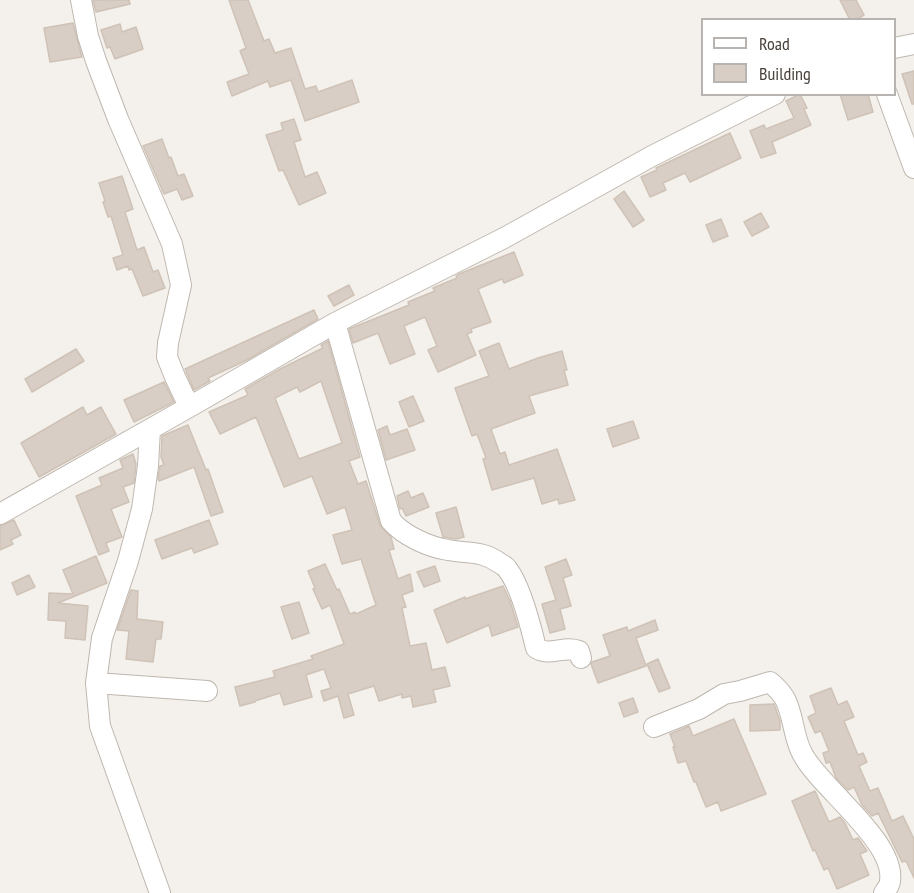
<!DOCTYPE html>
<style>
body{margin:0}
#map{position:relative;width:914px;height:893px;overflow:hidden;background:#f4f1ec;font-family:"PT Sans Narrow",sans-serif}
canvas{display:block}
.legend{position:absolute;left:701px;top:18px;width:195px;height:78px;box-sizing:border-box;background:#fff;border:2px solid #b6b3b0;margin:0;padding:8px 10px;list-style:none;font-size:18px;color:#48413a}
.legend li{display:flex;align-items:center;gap:12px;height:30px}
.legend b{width:30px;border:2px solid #b6b3b0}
</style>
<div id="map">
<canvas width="914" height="893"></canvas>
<ul class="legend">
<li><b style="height:8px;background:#fff"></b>Road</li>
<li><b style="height:16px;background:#d8cec5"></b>Building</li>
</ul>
</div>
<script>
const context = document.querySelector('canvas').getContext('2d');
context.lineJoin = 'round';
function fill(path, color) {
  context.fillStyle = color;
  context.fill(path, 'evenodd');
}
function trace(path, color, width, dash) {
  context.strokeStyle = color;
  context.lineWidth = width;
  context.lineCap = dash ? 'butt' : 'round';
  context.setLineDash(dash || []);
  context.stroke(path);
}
const building = new Path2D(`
 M93,0H129L130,4L96,12Z
 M229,0H248L264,41L269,39L275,53L291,48L305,89L316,86L318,92L352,80L359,102L305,121L291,80L270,87L268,81L232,96L227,82L249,74L240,51L246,48Z
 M840,0H856L864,15L856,20H850Z
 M73,23L82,57L50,62L44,28Z
 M120,24L122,32L136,27L143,49L115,59L110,47L107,48L101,30Z
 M914,71V104H912L902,74Z
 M800,94L807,108L804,109L811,125L772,142L776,153L761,158L750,131L764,125L766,129L794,118L786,101Z
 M840,94H868L873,112L848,120Z
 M294,119L301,140L294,142L305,177L317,172L326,193L299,205L283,170L279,171L266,135L283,130L281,123Z
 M730,133L741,158L690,182L685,173L663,183L666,190L650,197L641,177L657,170L656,168Z
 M162,139L169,158L171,157L178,176L184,174L193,196L182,200L177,189L164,194L143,146Z
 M122,176L133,209L125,212L137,250L144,247L153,272L158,270L165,288L143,296L132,269L129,270L128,266L117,270L113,258L123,255L111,216L108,217L103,202L105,201L99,183Z
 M624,191L644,220L633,227L614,199Z
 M761,213L769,227L752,236L744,222Z
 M721,219L728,236L713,242L706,225Z
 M514,252L523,275L504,283L502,279L478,289L491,322L471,329L472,332L467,334L476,355L438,372L428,350L437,346L425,317L404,326L415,354L390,364L378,333L353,343L349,329L409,305L408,302L435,291L433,288L457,278L456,276L459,274Z
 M349,285L354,295L334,306L328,296Z
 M314,310L318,319L247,360L208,378L210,381L194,390L185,369Z
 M328,341L360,457L349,461L358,484L366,481L380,525L391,537L394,549L389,550L398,579L410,574L413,591L402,595L406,607L402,608L410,646L426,643L432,670L445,667L450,686L433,690L436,702L413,707L411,696L402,698V694L379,701L374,686L348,694L354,715L344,718L338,696L324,701L321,691L331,688L324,669L306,675L312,697L284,705L280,693L255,701V702L240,706L235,687L275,677L273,671L313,659L311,656L344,644L330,605L322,609L313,589L315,588L308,571L325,564L337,590L339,589L350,614L355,612L356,614L376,605L361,559L342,564L333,535L352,530L345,507L327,514L312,476L284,487L256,417L220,434L209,412L248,395L245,389L280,369L323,348L321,345ZM321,381L342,443L299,459L275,398L297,387L300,392Z
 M499,343L509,369L538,358L562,351L567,370H564L568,385L529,396L535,413L491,429L500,454L505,452L509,465L557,449L575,500L559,504L558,499L542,504L534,478L492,490L483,459L486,458L477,434L472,436L455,388L489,376L479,351Z
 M76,349L84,361L32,392L25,379Z
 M164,382L174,402L134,422L124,400Z
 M413,396L424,421L409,427L399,402Z
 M83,407L87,415L101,407L116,434L39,477L21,443Z
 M633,421L639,438L613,447L607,429Z
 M188,425L206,470L208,469L223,512L211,516L194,467L159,481L158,479L160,466L164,465L161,457L162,436Z
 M387,426L390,435L407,429L415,450L386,460L378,430Z
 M133,454L136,464L134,483L123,487L129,502L111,509L122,537L106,543L109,551L99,555L76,496L102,485L99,478L123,468L120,460Z
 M408,491L411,498L423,493L429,507L406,516L402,508L400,509L397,496Z
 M456,507L464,537L456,539L443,537L436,513Z
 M14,520L21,535L11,540L13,544L0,550V526Z
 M209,520L218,544L194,553L192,548L162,559L155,540Z
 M96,556L107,583L58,603L88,606L85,640L65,638L66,621L48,620L49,593L73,594L63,570Z
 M566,559L572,575L563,578L571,606L560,609L565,629L550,633L542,604L556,600L545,567Z
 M435,566L440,581L424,587L417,572Z
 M29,575L35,587L17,595L12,583Z
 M503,586L510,601L518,627L492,636L489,625L447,643L434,610L465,597V599Z
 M131,590L138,591L137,619L163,622L161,639H156L153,662L126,659L129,631L117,630Z
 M299,602L309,633L292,639L281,607Z
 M655,620L658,630L636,638L646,666L598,683L591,664L592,662L610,656L603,635L627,627L628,631Z
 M658,659L670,688L659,692L647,664Z
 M831,688L838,705L847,701L854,717L844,721L858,755L863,753L867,762L859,766L870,791L878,788L892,821L903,816L914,839V878L906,861L902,862L878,813L872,816L862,805L854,787L848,790L836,778L830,762L826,763L823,753L829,751L821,731L815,733L808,717L816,713L810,696Z
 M633,698L638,712L624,717L619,703Z
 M774,704L780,721V730L750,731V705Z
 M734,719L766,794L721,811L718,802L706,807L696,782H694L686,761L678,763L673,747H675L670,734L689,726L693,736Z
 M815,791L829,822L840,817L845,823L853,840L858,838L867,851L860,854L869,875L837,889L828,868L824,870L815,850L813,851L792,801Z`);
const minor = new Path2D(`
 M81,0L88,36L96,61L118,119L172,244L181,285L168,343L167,357L175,377L184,396L191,406
 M894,48L914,44
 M887,94L914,168
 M335,323L391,521C404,536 429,547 448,550C469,554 482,550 501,564C503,565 507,568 508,570C521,587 531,627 536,648C550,657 564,645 579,651L581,658
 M150,429L148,466L142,509L128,561L102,638L96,683L100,726L160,893
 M0,514L191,406L335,323L504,238L652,156L775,94
 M96,683L207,691
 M654,727L699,709L724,694L740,691L770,682C776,687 781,692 785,699C794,716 793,738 803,755C821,788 896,842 890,881C890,885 886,890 884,893`);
fill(building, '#d8cec5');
trace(building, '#cfc2b6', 1.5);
trace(minor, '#bfb7af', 22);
trace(minor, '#fff', 20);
</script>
